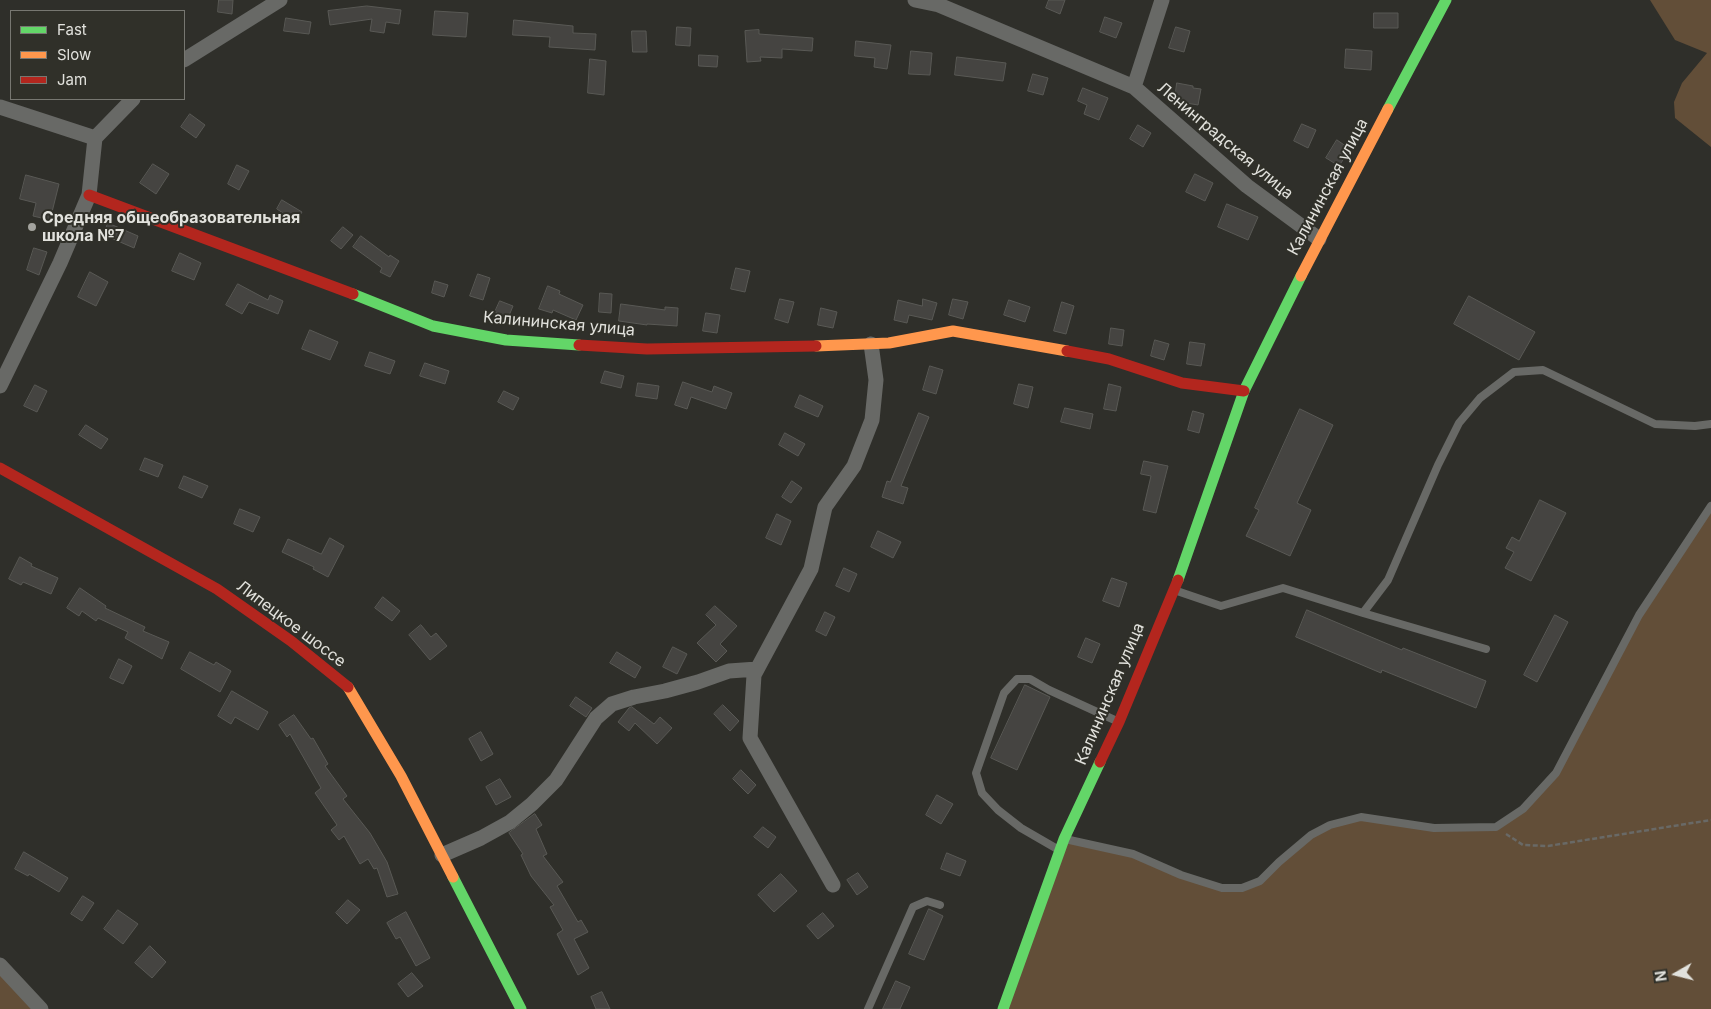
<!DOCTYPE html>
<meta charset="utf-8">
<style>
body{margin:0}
#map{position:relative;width:1711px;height:1009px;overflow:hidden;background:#2f2f2a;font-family:Inter,sans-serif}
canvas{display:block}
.legend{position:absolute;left:10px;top:10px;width:175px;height:90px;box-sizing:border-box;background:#303029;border:1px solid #777771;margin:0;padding:6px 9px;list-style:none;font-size:15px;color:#e2e2dd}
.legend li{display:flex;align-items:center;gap:10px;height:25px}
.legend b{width:25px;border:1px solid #777771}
.north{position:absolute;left:1651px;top:949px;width:50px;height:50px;-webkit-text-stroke:4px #303029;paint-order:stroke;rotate:262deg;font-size:14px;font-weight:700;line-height:20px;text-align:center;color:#e2e2dd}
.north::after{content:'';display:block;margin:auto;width:18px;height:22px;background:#e2e2dd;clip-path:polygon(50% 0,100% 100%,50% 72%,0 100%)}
</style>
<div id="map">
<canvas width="1711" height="1009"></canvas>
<ul class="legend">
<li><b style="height:6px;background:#63d668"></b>Fast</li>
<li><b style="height:6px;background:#ff974d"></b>Slow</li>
<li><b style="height:6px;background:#b3261e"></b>Jam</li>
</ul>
<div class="north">N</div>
</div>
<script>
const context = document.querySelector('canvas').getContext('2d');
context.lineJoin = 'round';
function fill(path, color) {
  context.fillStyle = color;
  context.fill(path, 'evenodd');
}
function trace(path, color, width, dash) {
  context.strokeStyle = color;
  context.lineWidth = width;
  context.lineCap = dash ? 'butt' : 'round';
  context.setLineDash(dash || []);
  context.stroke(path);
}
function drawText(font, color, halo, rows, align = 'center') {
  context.font = font + ' Inter,sans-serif';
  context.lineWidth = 4;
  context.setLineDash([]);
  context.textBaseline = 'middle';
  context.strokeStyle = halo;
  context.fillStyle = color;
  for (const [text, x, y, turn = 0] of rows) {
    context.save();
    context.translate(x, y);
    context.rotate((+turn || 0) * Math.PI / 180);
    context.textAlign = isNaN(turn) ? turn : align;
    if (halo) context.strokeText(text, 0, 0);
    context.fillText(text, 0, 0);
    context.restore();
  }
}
const green = new Path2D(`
 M1650,0H1711V147L1675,118L1674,102L1682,83L1707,53L1675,40Z
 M1711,506V1009H1003L1064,839L1133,854L1222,888L1260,881L1311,835L1361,817L1434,828L1496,827L1523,809L1556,773L1639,615Z
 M0,965L41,1009H0Z`);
const building = new Path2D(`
 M219,0H233L232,14L218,12Z
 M1049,0H1065L1060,14L1046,8Z
 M367,6L401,10L399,24L386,22L384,33L370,31L372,19L330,25L328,11Z
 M435,11L468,13L466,37L433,35Z
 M1374,13H1398V28H1374Z
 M1105,17L1122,23L1116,38L1100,32Z
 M286,18L311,22L309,34L284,31Z
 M514,20L573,26V33L596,34L595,50L549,47L550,37L513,35Z
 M677,27L691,28L690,46L676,45Z
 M1176,27L1190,31L1184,52L1169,48Z
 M759,30V34L813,38L812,51L782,49V58L760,57L761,61L747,62L745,31Z
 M632,31H646L647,52H633Z
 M856,41L891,45L887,69L874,67L875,58L855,56Z
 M1346,49L1372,51L1371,70L1345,68Z
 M911,51L932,53L930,75L909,74Z
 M699,55L718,56L717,67L699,66Z
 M957,57L1006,63L1003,81L955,75Z
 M590,59L606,61L604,95L588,93Z
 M1033,74L1048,78L1043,95L1028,91Z
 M1177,83L1193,86V88L1201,89L1198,105L1175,101Z
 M1083,88L1108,98L1099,120L1084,114L1087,105L1078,101Z
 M190,114L205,125L196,138L181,127Z
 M1302,124L1316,130L1308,148L1294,141Z
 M1138,125L1151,133L1143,147L1130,139Z
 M1337,140L1350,149L1339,166L1326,158Z
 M153,164L169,174L156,194L140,183Z
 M237,165L249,171L239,190L228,184Z
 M1195,174L1213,183L1205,201L1186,192Z
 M26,175L59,184L50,220L33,216L36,203L20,199Z
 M282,200L302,212L296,222L277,209Z
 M1227,204L1258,217L1248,240L1218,227Z
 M108,223L138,236L134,248L104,235Z
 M343,227L353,235L341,249L331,241Z
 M361,236L389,257L390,255L399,261L390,277L380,272L382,268L353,247Z
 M34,248L47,252L39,275L27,270Z
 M180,253L201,263L194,280L172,271Z
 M736,268L750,271L745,292L731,289Z
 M90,272L108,282L96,306L78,297Z
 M478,274L490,278L483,300L470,296Z
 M435,281L448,285L444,297L432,293Z
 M238,284L268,300L270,295L283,301L278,314L249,302L242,314L226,305Z
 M548,286L560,291L559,294L583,305L576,320L553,310L552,313L539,309Z
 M600,293L612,294L611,313L599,312Z
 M1469,296L1535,332L1519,360L1454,324Z
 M780,299L794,302L788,323L775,319Z
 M923,299L937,303L932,320L909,315L907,323L894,320L898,300L922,306Z
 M953,299L968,302L963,319L949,315Z
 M1009,300L1030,307L1025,322L1004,315Z
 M500,301L513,306L508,318L495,312Z
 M1062,302L1074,306L1066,334L1054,331Z
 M621,304L665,310V307L678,308L677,326L647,324V325L619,321Z
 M821,308L837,312L833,328L818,325Z
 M706,313L720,315L717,333L703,331Z
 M1111,328L1124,330L1122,346L1109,344Z
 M310,330L338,342L330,360L302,349Z
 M1155,340L1169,344L1164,360L1151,356Z
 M1190,342L1205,344L1201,366L1187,364Z
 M370,352L395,361L390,374L365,366Z
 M425,363L449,371L445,384L420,376Z
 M930,366L943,370L936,394L923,390Z
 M605,371L624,376L621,388L601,383Z
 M683,382L712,392L714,386L732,393L726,409L691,397L687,409L675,405Z
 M638,383L659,386L657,399L636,396Z
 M1019,384L1033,387L1028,408L1014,404Z
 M1109,384L1121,387L1116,411L1104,409Z
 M35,385L47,391L37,412L24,406Z
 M504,391L519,398L513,410L498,402Z
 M800,395L823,406L818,417L795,407Z
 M1065,408L1093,414L1090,429L1061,422Z
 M1300,409L1333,425L1297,503L1311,510L1290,556L1246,536L1259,510L1255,508Z
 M1193,411L1204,414L1199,433L1188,430Z
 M919,413L929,417L901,486L908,488L903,504L882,497L887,481L890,482Z
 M86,425L108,439L101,449L79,435Z
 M785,433L805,444L798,456L779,445Z
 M145,458L163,465L158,477L140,470Z
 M1144,461L1168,466L1156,513L1143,510L1151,476L1141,474Z
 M184,476L208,486L202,498L179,488Z
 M792,481L802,488L791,503L782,497Z
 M1540,500L1566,513L1531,581L1505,568L1514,552L1506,548L1512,537L1519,541Z
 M240,509L260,517L253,532L234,524Z
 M777,514L791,521L781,545L766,538Z
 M878,531L901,542L893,558L871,547Z
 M330,538L344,546L328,577L313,569L314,567L282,552L288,539L321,554Z
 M20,557L32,564L31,566L58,578L51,594L23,582L21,585L9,579Z
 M844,568L857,574L849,592L836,586Z
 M1112,578L1127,583L1119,607L1103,601Z
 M80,588L106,606L105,608L145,627L143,631L169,642L162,659L125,638L128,632L98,618L96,621L82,611L79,616L67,608Z
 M383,597L400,611L392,621L375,608Z
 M715,606L737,626L720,644L727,651L716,662L697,643L716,625L706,615Z
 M1307,610L1402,650L1403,648L1486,681L1476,708L1382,670L1381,673L1296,637Z
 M825,612L835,617L826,636L816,631Z
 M1555,615L1568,622L1537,682L1524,675Z
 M421,625L431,637L436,633L447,646L430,660L409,635Z
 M1086,638L1100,644L1092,663L1078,657Z
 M673,647L687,654L677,674L663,667Z
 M190,652L214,665L216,662L231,671L220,692L181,669Z
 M617,652L641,667L635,678L610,663Z
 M119,659L132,666L123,684L110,678Z
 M1025,685L1050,697L1017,770L991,758Z
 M232,691L268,712L258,730L235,717L231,724L218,716Z
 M576,697L592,708L586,717L570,706Z
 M723,705L739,721L730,731L714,714Z
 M632,707L654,724L660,717L672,728L657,744L635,723L629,731L618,722L629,708Z
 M294,715L311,739L313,738L328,764L325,766L347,796L343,799L370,833L387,862L398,894L387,897L377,868L374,869L368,859L360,864L344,836L339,840L331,830L337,825L315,793L321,788L290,734L287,737L279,725Z
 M481,732L493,754L481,761L469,739Z
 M741,770L756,785L748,794L733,779Z
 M500,779L511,797L496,805L486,787Z
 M937,795L953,804L941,824L926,815Z
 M535,814L542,825L536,829L547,854L543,856L563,882L557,886L578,922L581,920L588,932L574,939L589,968L578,975L557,934L563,930L550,907L554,905L531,876L521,855L523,854L509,833Z
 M763,827L776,837L768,848L754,837Z
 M24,852L68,878L59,892L29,874L28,876L15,869Z
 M947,853L966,861L960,876L941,869Z
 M858,873L868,887L857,895L847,880Z
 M781,874L797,891L774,912L758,895Z
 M83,896L94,903L82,921L71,914Z
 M348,900L360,910L347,924L336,913Z
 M929,909L943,916L924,960L909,954Z
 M118,910L138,924L123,944L104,929Z
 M406,912L430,958L416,966L400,937L396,939L387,923Z
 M823,913L834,926L818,939L807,926Z
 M150,946L166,962L152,978L135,963Z
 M412,973L423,986L408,997L398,984Z
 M896,981L910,987L900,1009H883Z
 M602,992L610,1009H596L591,997Z`);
const path = new Path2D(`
 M1506,834L1523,845L1548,846L1711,820`);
const lane = new Path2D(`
 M1174,590L1221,606L1283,588L1363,613L1388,580L1438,465L1459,423L1480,398L1514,372L1543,370L1655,424L1695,426L1711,424
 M1363,613L1486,649
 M1065,839L1133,854L1181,875L1222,888H1242L1260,881L1279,862L1311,835L1330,825L1361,817L1434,828L1496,827L1523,809L1556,773L1639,615L1711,506
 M1059,850L1021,828L998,810L982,793L976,773L1004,693L1017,679H1030L1049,690L1119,722
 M868,1009L913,907L927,901L940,905`);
const street = new Path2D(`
 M915,0L939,5L1134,87L1247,186L1319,239
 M184,60L280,0
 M1134,87L1162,0
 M0,107L95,138
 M0,386L60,263L89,195L95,138L133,99
 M442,855L481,838L510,822L532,804L556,780L596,718L612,704L634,697L665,691L698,682L729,671L757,669
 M833,885L750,738L754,675L811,569L825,507L854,466L872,420L876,380L871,344
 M0,965L41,1009`);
const fast = new Path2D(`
 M1388,109L1446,0
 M353,294L433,326L506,340L579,345
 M1178,580L1244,391L1301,276
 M453,877L521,1009
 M1003,1009L1064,839L1100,762`);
const slow = new Path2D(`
 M1301,276L1388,109
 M816,346L889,343L953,331L1067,351
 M348,687L401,776L453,877`);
const jam = new Path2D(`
 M89,195L353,294
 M579,345L647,349L816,346
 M1067,351L1109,359L1182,383L1244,391
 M0,468L217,589L291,641L348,687
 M1100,762L1119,722L1178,580`);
const markers = [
 [32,227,5,"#a3a39e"]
];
const streetNames = [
 ["Ленинградская улица",1225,141,40],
 ["Калининская улица",1328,187,-62],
 ["Калининская улица",559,324,5],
 ["Липецкое шоссе",291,624,37],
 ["Калининская улица",1110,694,-67]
];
const poiNames = [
 ["Средняя общеобразовательная",42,218],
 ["школа №7",42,236]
];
fill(green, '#624e38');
fill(building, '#454441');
trace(building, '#595955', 1);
trace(path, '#696966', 2.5, [5, 2.5]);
trace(lane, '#686966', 8);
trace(street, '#686966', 15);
trace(fast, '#63d668', 11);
trace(slow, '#ff974d', 11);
trace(jam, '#b3261e', 11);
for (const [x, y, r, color] of markers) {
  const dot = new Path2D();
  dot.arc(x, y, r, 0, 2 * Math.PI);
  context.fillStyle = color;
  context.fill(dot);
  trace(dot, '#303029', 2);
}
drawText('16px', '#e2e2dd', '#303029', streetNames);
drawText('bold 16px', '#e2e2dd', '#303029', poiNames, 'left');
</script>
